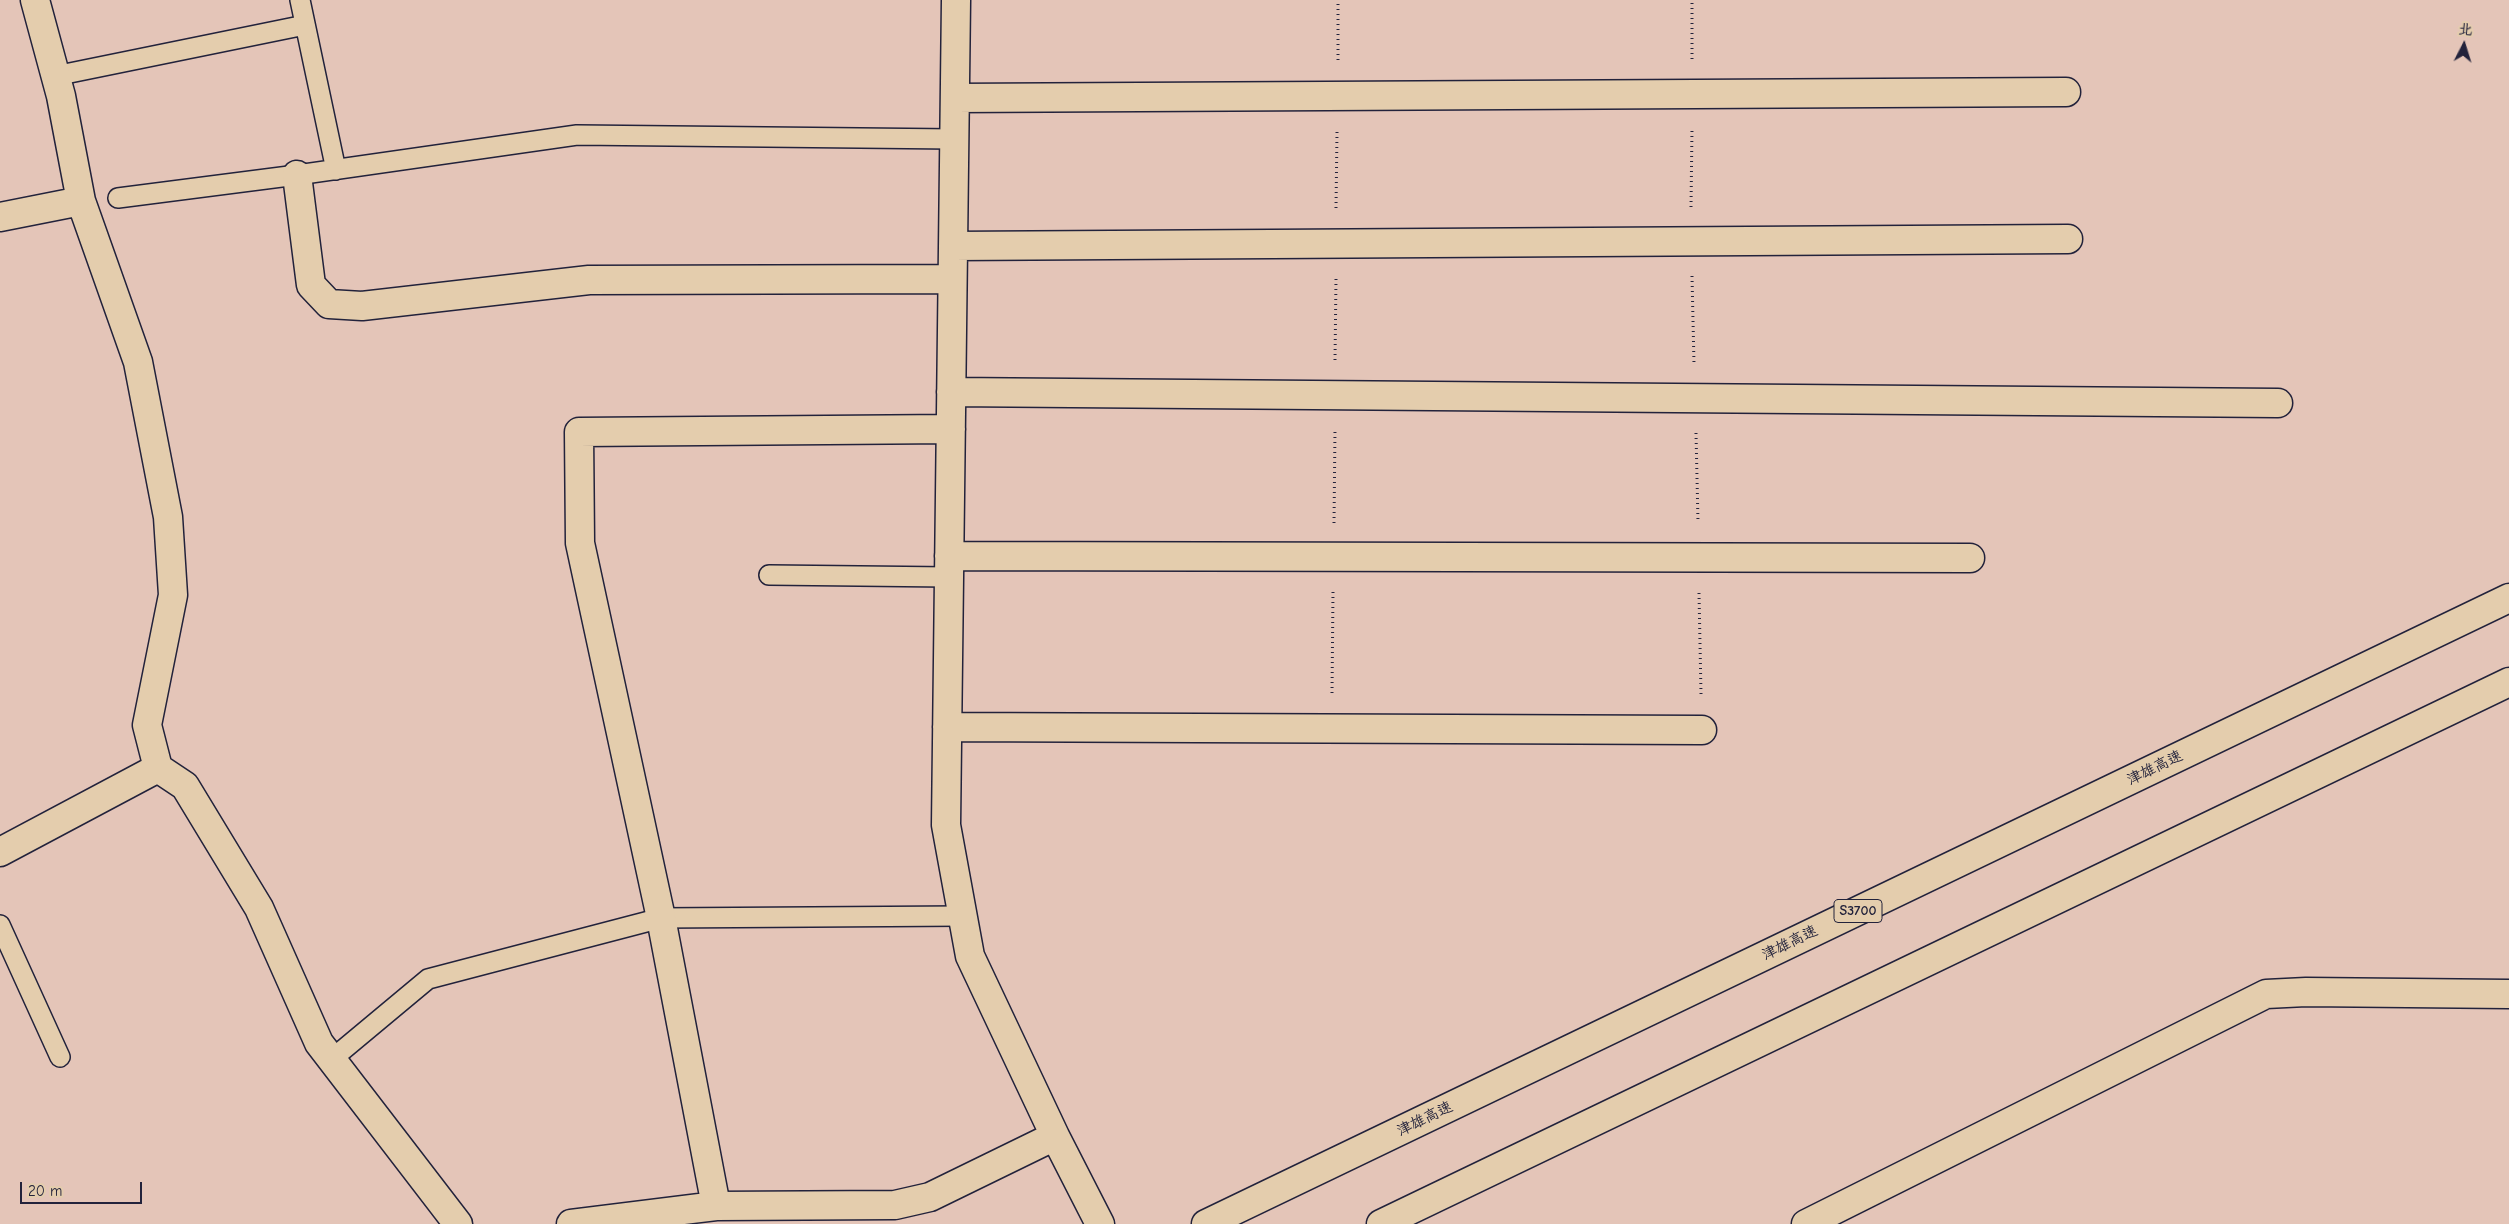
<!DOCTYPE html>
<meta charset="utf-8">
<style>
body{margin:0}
#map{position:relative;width:2509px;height:1224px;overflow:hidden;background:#e4c5b8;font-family:"Comic Neue","LXGW WenKai TC",sans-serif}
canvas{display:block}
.north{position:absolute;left:2439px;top:20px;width:50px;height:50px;-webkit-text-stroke:4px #e4cdad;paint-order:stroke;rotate:5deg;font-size:14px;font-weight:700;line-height:20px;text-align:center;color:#22223b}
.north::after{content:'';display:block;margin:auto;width:18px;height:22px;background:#22223b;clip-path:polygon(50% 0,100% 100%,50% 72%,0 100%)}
.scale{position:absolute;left:20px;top:1182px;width:122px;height:22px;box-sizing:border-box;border:2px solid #22223b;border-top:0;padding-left:6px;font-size:15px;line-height:18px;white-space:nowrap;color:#22223b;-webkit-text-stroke:4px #e4cdad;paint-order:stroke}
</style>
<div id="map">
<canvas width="2509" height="1224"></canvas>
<div class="north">北</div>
<div class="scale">20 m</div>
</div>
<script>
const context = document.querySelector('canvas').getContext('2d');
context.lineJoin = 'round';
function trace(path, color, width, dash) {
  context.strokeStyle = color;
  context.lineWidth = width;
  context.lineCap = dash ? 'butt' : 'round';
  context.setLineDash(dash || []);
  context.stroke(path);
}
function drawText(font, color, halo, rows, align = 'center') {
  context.font = font + ' "Comic Neue","LXGW WenKai TC",sans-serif';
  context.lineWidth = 4;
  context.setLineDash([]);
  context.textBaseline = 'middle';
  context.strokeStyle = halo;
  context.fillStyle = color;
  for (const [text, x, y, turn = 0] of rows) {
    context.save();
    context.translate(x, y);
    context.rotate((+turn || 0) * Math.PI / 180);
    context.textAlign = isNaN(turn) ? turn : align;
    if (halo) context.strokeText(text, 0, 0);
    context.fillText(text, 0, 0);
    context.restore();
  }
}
const path = new Path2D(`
 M1692,59V0
 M1338,60V0
 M1691,207L1692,128
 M1336,208L1337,132
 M1692,276L1694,364
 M1335,360L1336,279
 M1696,433L1698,522
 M1334,523L1335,429
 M1699,593L1701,694
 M1332,693L1333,592`);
const service = new Path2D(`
 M300,0L336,170
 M55,76L305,25
 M118,198L297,175L577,135L954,139
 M769,575L949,577
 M0,925L60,1057
 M332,1059L428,979L661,918L963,916`);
const minor = new Path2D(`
 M35,0L61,96L81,201L138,362L168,517L173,595L147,725L158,768L185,786L259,908L319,1043L458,1224
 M956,0L946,825L970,956L1055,1136L1100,1224
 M955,98L2066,92
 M297,175L311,285L329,304L362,306L589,280L952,279
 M0,217L81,201
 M953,246L2068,239
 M951,392L2278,403
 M949,556L1970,558
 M947,727L1702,730
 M0,852L158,768
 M716,1206L661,918L580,543L579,432L951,429
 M571,1224L716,1206L895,1205L930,1197L1055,1136
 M1806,1224L2266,994L2306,992L2509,994`);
const motorway = new Path2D(`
 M1206,1224L2509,598
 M1381,1224L2509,682`);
const shields = [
 [1858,911,48]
];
const shieldNames = [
 ["S3700",1858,911]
];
const streetNames = [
 ["津雄高速",2155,768,-26],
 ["津雄高速",1790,943,-26],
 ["津雄高速",1425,1119,-26]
];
trace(service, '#22223b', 22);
trace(minor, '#22223b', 31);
trace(motorway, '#22223b', 31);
trace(path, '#22223b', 3, [1, 4]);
trace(service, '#e4cdad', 19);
trace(minor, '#e4cdad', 28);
trace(motorway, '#e4cdad', 28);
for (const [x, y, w] of shields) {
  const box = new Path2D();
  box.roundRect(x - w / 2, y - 11.5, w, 23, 4);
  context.fillStyle = '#e4cdad';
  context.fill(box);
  trace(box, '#22223b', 1);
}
drawText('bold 14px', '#22223b', null, shieldNames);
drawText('15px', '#22223b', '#e4cdad', streetNames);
</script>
